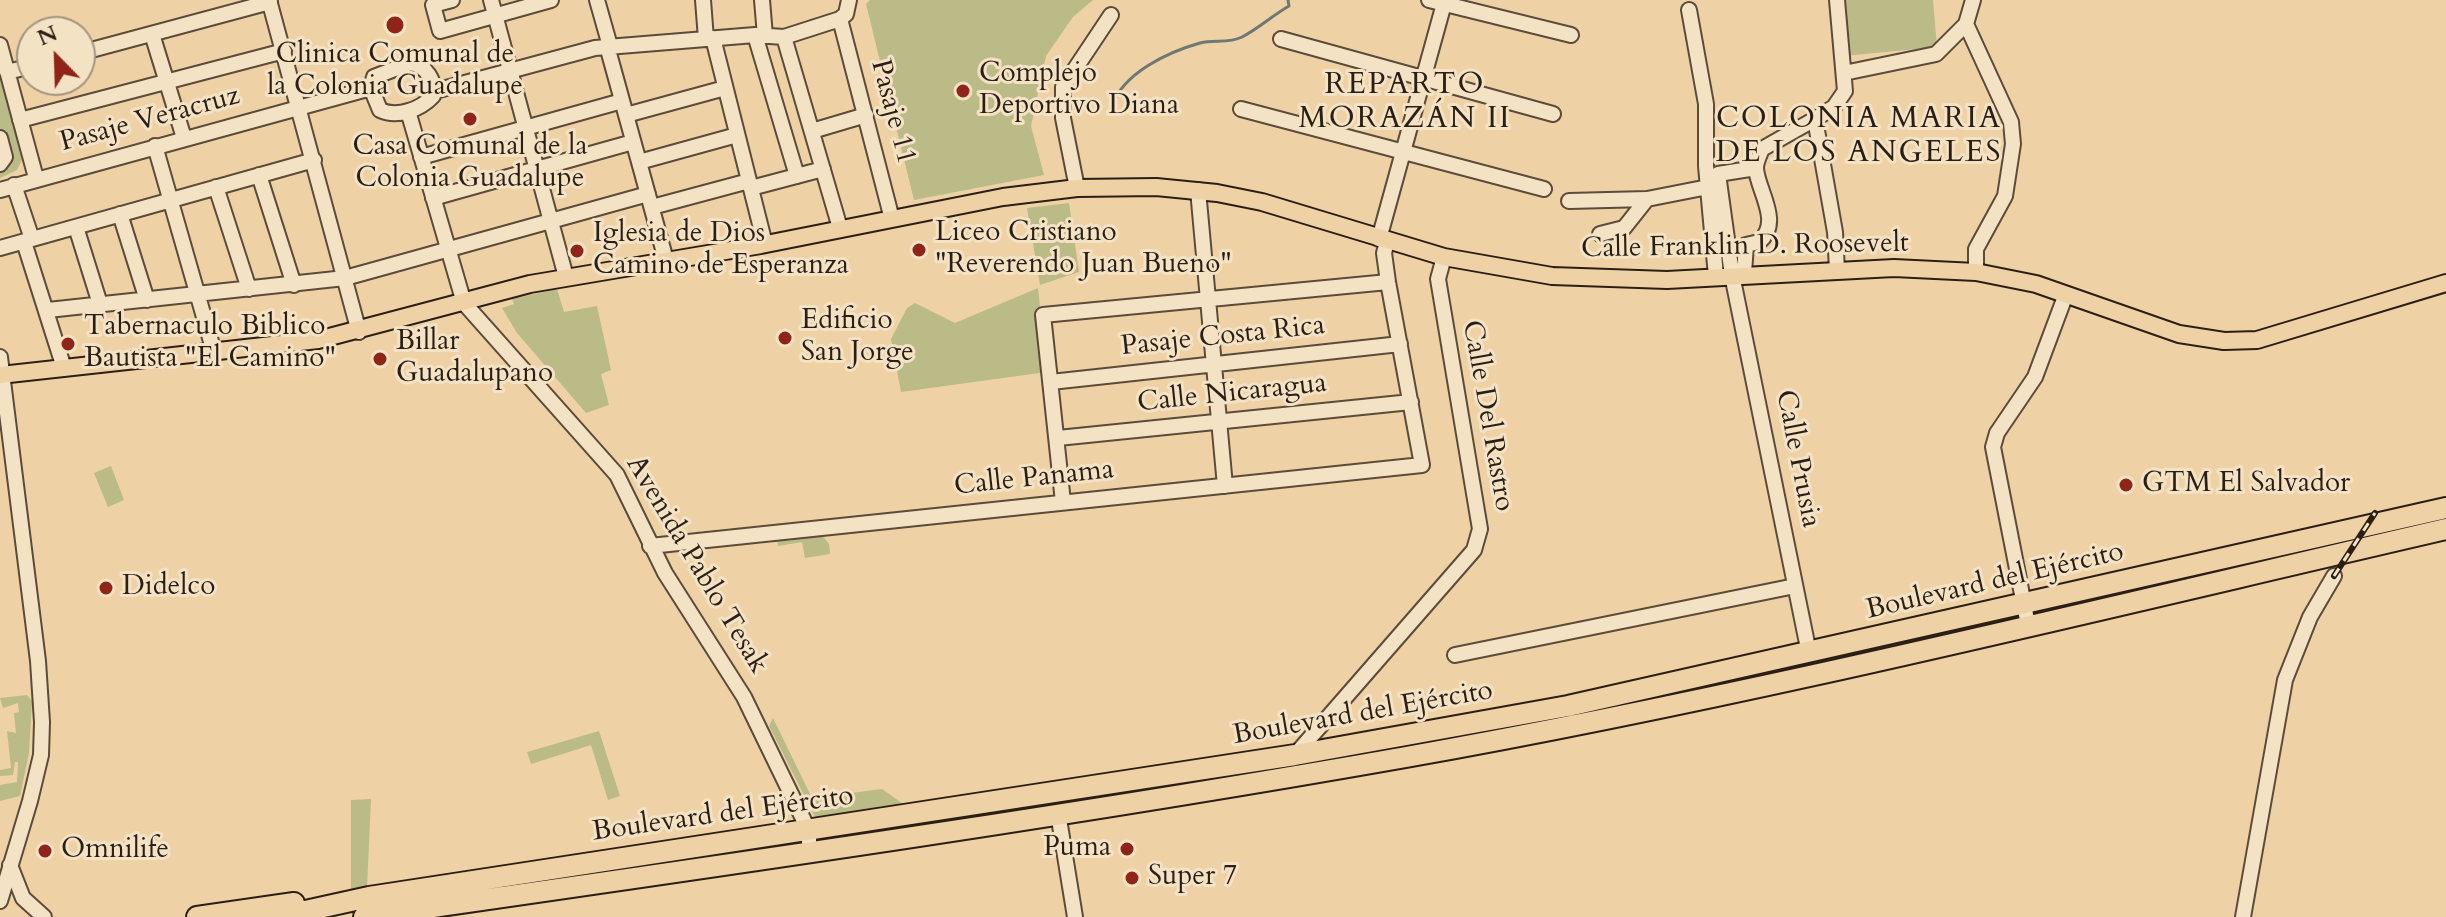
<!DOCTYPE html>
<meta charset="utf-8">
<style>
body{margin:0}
#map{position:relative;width:2446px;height:917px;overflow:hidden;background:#eed2a6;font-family:Cardo,serif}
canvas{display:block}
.north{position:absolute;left:16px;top:16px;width:80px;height:80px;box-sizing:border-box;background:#f4e2c5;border:2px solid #a4947f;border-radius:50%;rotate:337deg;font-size:22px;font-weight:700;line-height:32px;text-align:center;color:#2b1e15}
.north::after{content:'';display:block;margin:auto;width:28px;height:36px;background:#8f2418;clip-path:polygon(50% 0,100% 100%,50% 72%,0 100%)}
</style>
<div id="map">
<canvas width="2446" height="917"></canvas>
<div class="north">N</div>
</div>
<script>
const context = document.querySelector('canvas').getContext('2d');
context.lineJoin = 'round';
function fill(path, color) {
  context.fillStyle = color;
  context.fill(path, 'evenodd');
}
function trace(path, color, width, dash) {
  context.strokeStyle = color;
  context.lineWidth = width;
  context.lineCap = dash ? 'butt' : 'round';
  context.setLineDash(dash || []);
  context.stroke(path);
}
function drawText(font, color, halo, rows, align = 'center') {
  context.font = font + ' Cardo,serif';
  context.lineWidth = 6;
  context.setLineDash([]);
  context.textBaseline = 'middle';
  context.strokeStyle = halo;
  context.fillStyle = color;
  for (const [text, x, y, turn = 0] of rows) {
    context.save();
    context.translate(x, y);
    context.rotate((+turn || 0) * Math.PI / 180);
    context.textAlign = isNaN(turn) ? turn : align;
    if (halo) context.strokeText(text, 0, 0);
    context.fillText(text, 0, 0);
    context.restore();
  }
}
const green = new Path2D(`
 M870,0H1093L1073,17L1046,56L1031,126L1044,175L914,200L866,4Z
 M1839,0H1933L1937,47L1844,56Z
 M0,74L22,160L17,170L0,178Z
 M1069,203L1079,272L1040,285L1027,208Z
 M1038,288L1047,372L901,392L891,339L907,308L915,303L955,323Z
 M557,289L564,312L597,306L611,370L601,374L609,405L586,413L517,333L502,308L514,304L512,299Z
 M111,466L124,500L108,507L94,473Z
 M821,534L829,544L830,554L805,558L802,542L778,546L777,539Z
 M27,695L32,701L29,753L20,796L0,801V785L17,782L18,762H15L13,775L0,776V770L11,768L7,731L16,733L14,713L19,712L18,703L3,708L0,698Z
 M773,718L812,798L882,789L906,806L815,817L769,726Z
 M599,731L620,796L608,800L591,745L531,764L527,752Z
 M371,799L367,888L351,890V800Z`);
const stream = new Path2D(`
 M1112,106C1123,73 1168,52 1200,43C1214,39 1228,44 1242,37C1258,29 1273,15 1289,6L1288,0`);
const minor = new Path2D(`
 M269,0L359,332
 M452,0L433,5L440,31L551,0
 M491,0L566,277
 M597,0L610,46
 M703,0L706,39
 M762,0L765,36
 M1429,0L1571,35
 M1973,0L1966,24L2011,122L2013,144L2005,196L1976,249V272
 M1689,10L1706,104V166L1716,276
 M840,19L892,219
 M152,34L184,138
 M755,35L797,176
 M784,37L840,228
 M713,38L765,244
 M1281,39L1553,114
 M0,45L36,178
 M607,46L666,260
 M80,53L270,2
 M410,63C426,65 436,81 433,96C420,110 397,118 380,110L371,88L374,77Z
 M7,72L32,66
 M1844,73L1936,54L1966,24
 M435,91L595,48L755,35L784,37L840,19L846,14L849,0
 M1241,109L1544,189
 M408,111L464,303L617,475L665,573L744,697L809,831V852
 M626,115L725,88
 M20,120L284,51
 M812,131L866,115
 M0,138L5,157L0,164
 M155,146L214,352
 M421,157L622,101
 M639,162L737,135
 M1756,168L1718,174L1732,275L1809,653
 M259,175L294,285
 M14,185L32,239
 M216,187L249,289
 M751,188L823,169
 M1077,188L1063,118V87L1111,15
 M0,190L371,88
 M1198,190L1225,486
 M433,198L633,142
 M1569,201L1647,199
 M652,207L749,181
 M120,214L147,300
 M76,227L100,304
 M1600,234L1624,228L1647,199L1708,187
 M1379,239L1445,0
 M24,242L64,368
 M0,248L314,160
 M1837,270L1835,232L1815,119L1834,107L1845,91L1837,0
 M1744,273L1746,245L1759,242C1783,222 1757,190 1756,168C1756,162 1760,154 1762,149L1815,119
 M48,310L345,278L648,194
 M0,357L38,661L42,722L41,755L30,801L0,901
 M1051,382L1400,344
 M1058,438L1411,402
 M1063,502L1043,315L1388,282
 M650,546L1422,465L1388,282L1384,253L1387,242
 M2028,625L1993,447L1997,433L2035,377L2066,294
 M1455,655L1795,586
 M1295,755L1474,550L1480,529L1438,279L1444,257
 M1058,813L1075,917
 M10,865L23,898L44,917
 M2243,917L2285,680L2310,617L2334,576`);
const major = new Path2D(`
 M0,375L318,340L530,284L761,245L1003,197L1077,188L1156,187L1217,193L1262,202L1444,257L1552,276L1667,280L1894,268L1976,272L2036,284L2179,334L2224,341L2257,340L2446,283`);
const highway = new Path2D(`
 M197,917L294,903
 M278,917L369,897L1295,755L1568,706L2446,508
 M364,917C712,867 1060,818 1406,757C1755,695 2100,609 2446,529`);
const rail = new Path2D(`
 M2334,576L2375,513`);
const markers = [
 [395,25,10,"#8f2418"],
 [963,91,8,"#8f2418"],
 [470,119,8,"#8f2418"],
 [919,250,8,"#8f2418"],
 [577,251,8,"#8f2418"],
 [785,338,8,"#8f2418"],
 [68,344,8,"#8f2418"],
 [380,359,8,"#8f2418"],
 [2126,485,8,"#8f2418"],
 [106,588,8,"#8f2418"],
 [1127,849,8,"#8f2418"],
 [45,851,8,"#8f2418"],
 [1132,878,8,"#8f2418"]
];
const poiNames = [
 ["Clinica Comunal de",395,56,"center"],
 ["la Colonia Guadalupe",395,88,"center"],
 ["Complejo",979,75],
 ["Deportivo Diana",979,107],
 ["Casa Comunal de la",470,148,"center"],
 ["Colonia Guadalupe",470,180,"center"],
 ["Liceo Cristiano",935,234],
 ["\"Reverendo Juan Bueno\"",935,266],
 ["Iglesia de Dios",593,235],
 ["Camino de Esperanza",593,267],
 ["Edificio",801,322],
 ["San Jorge",801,354],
 ["Tabernaculo Biblico",84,328],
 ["Bautista \"El Camino\"",84,360],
 ["Billar",396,343],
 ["Guadalupano",396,375],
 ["GTM El Salvador",2142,485],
 ["Didelco",122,588],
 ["Puma",1111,849,"right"],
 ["Omnilife",61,851],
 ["Super 7",1148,878]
];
const streetNames = [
 ["Pasaje 11",892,112,75],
 ["Pasaje Veracruz",150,120,-15],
 ["Calle Franklin D. Roosevelt",1745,247,-1],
 ["Pasaje Costa Rica",1223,337,-6],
 ["Calle Nicaragua",1232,394,-6],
 ["Calle Del Rastro",1487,416,80],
 ["Calle Prusia",1797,459,79],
 ["Calle Panama",1034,479,-6],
 ["Avenida Pablo Tesak",696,565,59],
 ["Boulevard del Ejército",1995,582,-13],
 ["Boulevard del Ejército",1363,714,-10],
 ["Boulevard del Ejército",723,815,-8]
];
const neighbourhoodNames = [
 ["REPARTO",1405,86],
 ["MORAZÁN II",1405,120],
 ["COLONIA MARIA",1859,120],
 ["DE LOS ANGELES",1859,154]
];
fill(green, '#babb86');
trace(stream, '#6f7973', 3);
trace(minor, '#5c4b39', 18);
trace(major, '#2b1e15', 20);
trace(highway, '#2b1e15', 24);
trace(minor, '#f4e2c5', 14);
trace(major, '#eed2a6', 16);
trace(highway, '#eed2a6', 20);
trace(rail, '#2b1e15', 6);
trace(rail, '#f4e2c5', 3, [9]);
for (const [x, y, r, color] of markers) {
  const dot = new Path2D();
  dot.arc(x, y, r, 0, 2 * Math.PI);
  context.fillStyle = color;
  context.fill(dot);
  trace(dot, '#f4e2c5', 3);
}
drawText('28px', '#2b1e15', '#f4e2c5', poiNames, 'left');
drawText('28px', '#2b1e15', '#f4e2c5', streetNames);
context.letterSpacing = '2px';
drawText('30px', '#2b1e15', '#f4e2c5', neighbourhoodNames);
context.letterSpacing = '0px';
</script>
